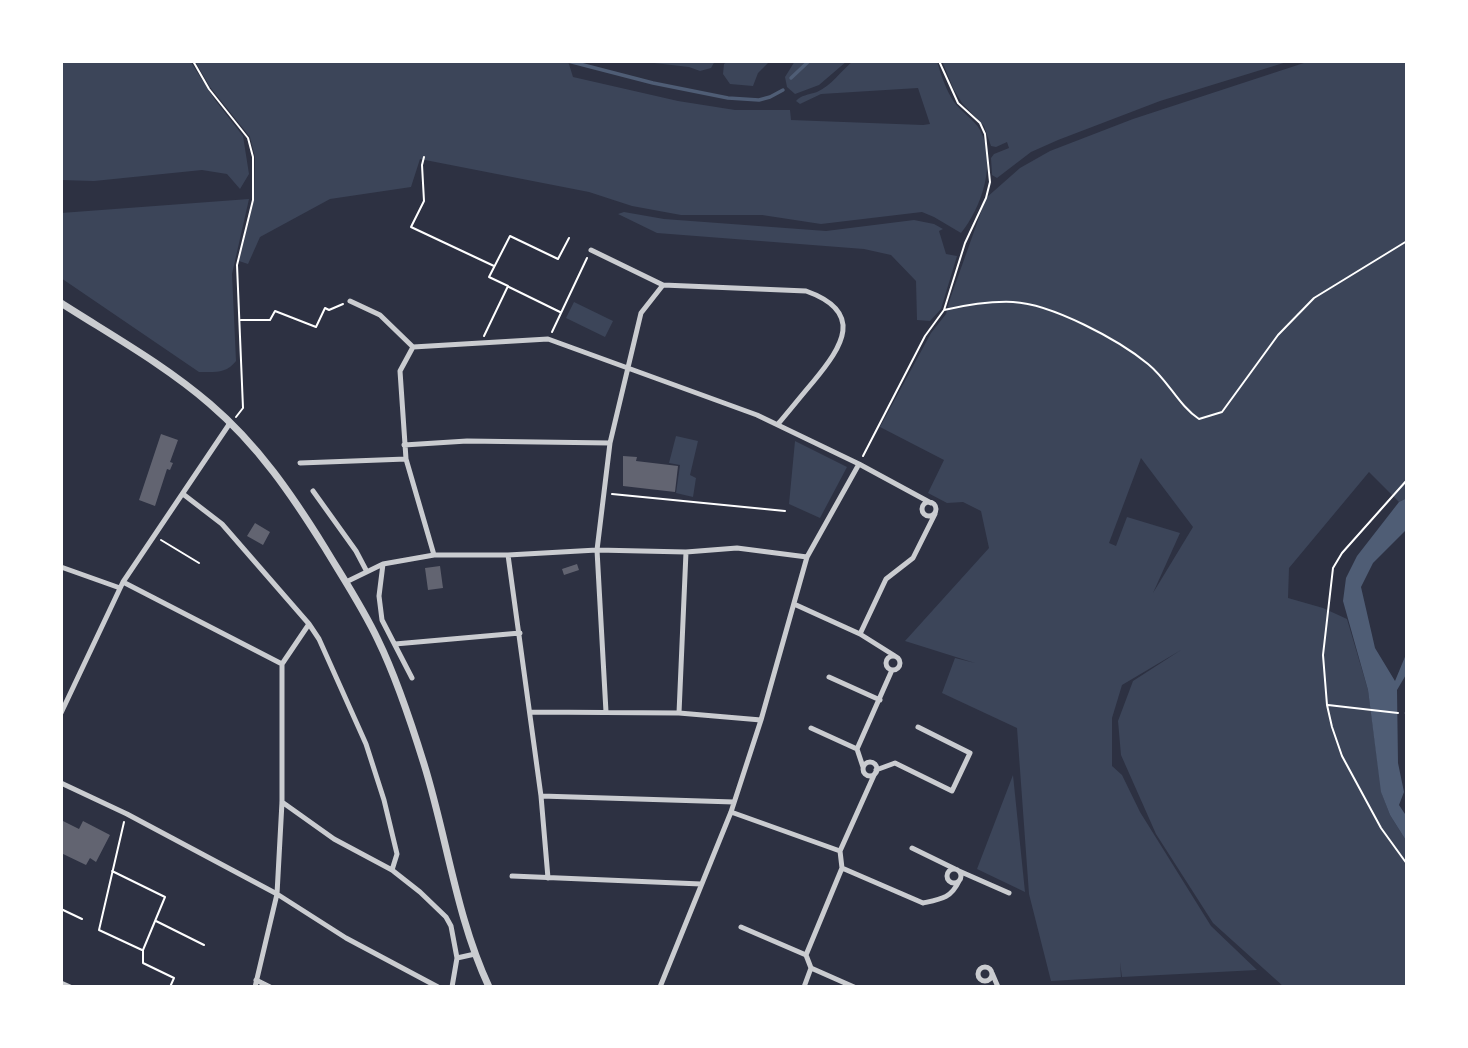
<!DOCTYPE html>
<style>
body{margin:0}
#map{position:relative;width:1468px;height:1048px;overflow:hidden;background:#2d3142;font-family:"Zilla Slab",serif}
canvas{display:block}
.frame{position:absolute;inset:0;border:63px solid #fff;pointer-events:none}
</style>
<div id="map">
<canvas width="1468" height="1048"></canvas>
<div class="frame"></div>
</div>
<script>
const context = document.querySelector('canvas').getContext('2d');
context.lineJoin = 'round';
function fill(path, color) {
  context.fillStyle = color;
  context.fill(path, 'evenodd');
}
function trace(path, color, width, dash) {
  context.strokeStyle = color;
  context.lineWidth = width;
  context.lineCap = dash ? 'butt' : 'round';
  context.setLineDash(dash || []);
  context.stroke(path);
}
const green = new Path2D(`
 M61,61H190L215,100L243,136L249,174L240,189L227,174L202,170L94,181L61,180Z
 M195,61H568L573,77L678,101L735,110H790L791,120L923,125L930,124L918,88L821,94L800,104L796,101C801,95 808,95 817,92C831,86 841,71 853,61H937C941,75 946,90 954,102C961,112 974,119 980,130C997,162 982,207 961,233L934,217L922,212L821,224L762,215H681L632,206L589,192L420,159L411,187L330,199L260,237L248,264L239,261L254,200L255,157L250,137L210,87Z
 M654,61H715L711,68L700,71L689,67L654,63Z
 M728,61H770L758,73L753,86L730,84L723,74L724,64Z
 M795,61H847L819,85L795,94L787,87L785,77Z
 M942,61H1290L1160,101L1058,140L1031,152L997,178L992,175L991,158L994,154L1009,148L1007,142L996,147L991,146L984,126L962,103L954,90Z
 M1310,61H1407V498L1399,502L1369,472L1289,568L1288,598L1323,608L1347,619L1368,690L1382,794L1390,815L1407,842V987H1284L1213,923L1156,834L1121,755L1118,721L1133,681L1181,650L1122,685L1112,718V766L1122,775L1140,812L1211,926L1257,970L1122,977L1120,962L1121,977L1051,981L1029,894L1017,728L942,693L955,658L975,663L905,641L989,548L981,511L963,502L947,503L928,493L944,460L880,427L931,333L946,314L950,299L986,198L1020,168L1050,151L1133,119ZM1141,458L1193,527L1153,593L1180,533L1127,517L1116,546L1109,543Z
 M249,199L232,274L236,361C226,374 214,372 199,372L61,278V213Z
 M624,212L664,219L826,231L914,220L934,224L943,229L939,231L946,254L957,256L941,309L930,321L917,320L916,281L891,255L864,249L657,233L618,214Z
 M574,302L613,321L605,337L566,318Z
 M676,436L698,441L690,475L696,478L693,497L676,493L680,465L669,463Z
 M795,441L847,467L820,518L789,504Z
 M1013,775L1025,892L977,869Z`);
const water = new Path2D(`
 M1407,498V529L1373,563L1361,587L1375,648L1395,681L1407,652V673L1397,690L1398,763L1404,792L1399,805L1407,817V842L1390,815L1381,792L1368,690L1343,601L1346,578L1357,556L1399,502Z`);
const stream = new Path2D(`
 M568,61L653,83L728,98L759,100L770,97L783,90
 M791,78L809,61`);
const building = new Path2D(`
 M161,434L178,440L170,462L173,463L170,470L167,469L155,506L139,500Z
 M623,456L637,457L636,461L678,466L675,492L623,486Z
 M255,523L270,532L263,545L247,536Z
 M577,564L579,570L564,575L562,569Z
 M440,566L443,588L428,590L425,568Z
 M61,820L79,829L83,821L110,835L96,862L90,858L86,865L61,853Z`);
const path = new Path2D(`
 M193,61L209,89L248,138L253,157V200L237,265L243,408L236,417
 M424,157L422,165L424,201L411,227L494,266
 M509,287L560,312
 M944,310C966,305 990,301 1013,302C1052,304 1119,340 1148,364C1168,380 1179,406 1199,419L1222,412L1278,335L1314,298L1407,241
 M241,320H270L275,311L316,327L325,308L329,310L343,304
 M552,332L587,258
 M484,336L508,286L489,277L510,236L558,259L569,238
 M863,456L925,336L944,310L965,243L986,198L990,182L985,134L980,123L958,103L939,61
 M1407,480L1342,553L1333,568L1323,655L1327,705L1332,727L1342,756L1381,828L1407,864
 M612,494L785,511
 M161,540L199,563
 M1328,705L1398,713
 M124,822L99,930L142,950
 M112,871L165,897L143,950V963L174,978L170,987
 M61,909L82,919
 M156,921L204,945`);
const service = new Path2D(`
 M1406,713H1407`);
const minor = new Path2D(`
 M591,250L663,285
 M350,301L380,315L413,347L548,339L757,415L859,464L931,503
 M413,347L400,371L406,459L434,555
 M404,445L467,441L610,443
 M300,463L406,459
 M313,491L356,551L366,570
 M183,494L222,524L309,624L319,639L366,744L384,800L397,854L392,870
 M922 509a7 7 0 1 1 14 0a7 7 0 1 1-14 0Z
 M508,555L541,796L548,878
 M383,564L379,596L382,620L412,678
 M61,567L120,588
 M123,582L282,664
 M346,582L383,564L434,555H508L597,550L686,552L737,548L807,557
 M794,604L860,634L895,656
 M860,634L886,579L913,558L935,514
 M395,644L520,633
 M886 663a7 7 0 1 1 14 0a7 7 0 1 1-14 0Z
 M829,677L880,700
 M531,712L679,713L761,720
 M606,712L597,550L610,443L641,313L663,285L806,291C865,312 843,346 813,382C801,396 790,410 778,424
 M61,713L123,582L230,423
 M679,713L686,552
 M811,728L857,749
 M863 769a7 7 0 1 1 14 0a7 7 0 1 1-14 0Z
 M863,767L857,749L892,670
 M876,770L895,763L952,791L970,753L918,727
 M61,783L127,814L277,894L346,938L438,987
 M541,796L734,802
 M282,802L334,839L392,870L420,892L446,917L451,926L457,958
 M731,812L840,851
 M912,848L955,869
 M842,868L923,903C942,899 951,898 959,881
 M947 876a7 7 0 1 1 14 0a7 7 0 1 1-14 0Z
 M959,871L1009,893
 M512,876L701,884
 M741,927L806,955
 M978 974a7 7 0 1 1 14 0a7 7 0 1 1-14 0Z
 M811,968L854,987
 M992,973L998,987
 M256,980L270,987
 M61,983L70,987
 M255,987L277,894L282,802V664L309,624
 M452,987L457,958L475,954
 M660,987L731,812L761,720L807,557L859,464
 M804,987L811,968L806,955L842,868L840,851L875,773`);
const tertiary = new Path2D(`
 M61,303C111,335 165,365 210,404C258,445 292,495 325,548C343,578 363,608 378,640C397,679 411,722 424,764C447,838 456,916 489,987`);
fill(green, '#3c4559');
fill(water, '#4f5d75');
trace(stream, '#4f5d75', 3.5);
fill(building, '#626471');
trace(path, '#fff', 2);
trace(service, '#caccd0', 2.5);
trace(minor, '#caccd0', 5);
trace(tertiary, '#caccd0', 7);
</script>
